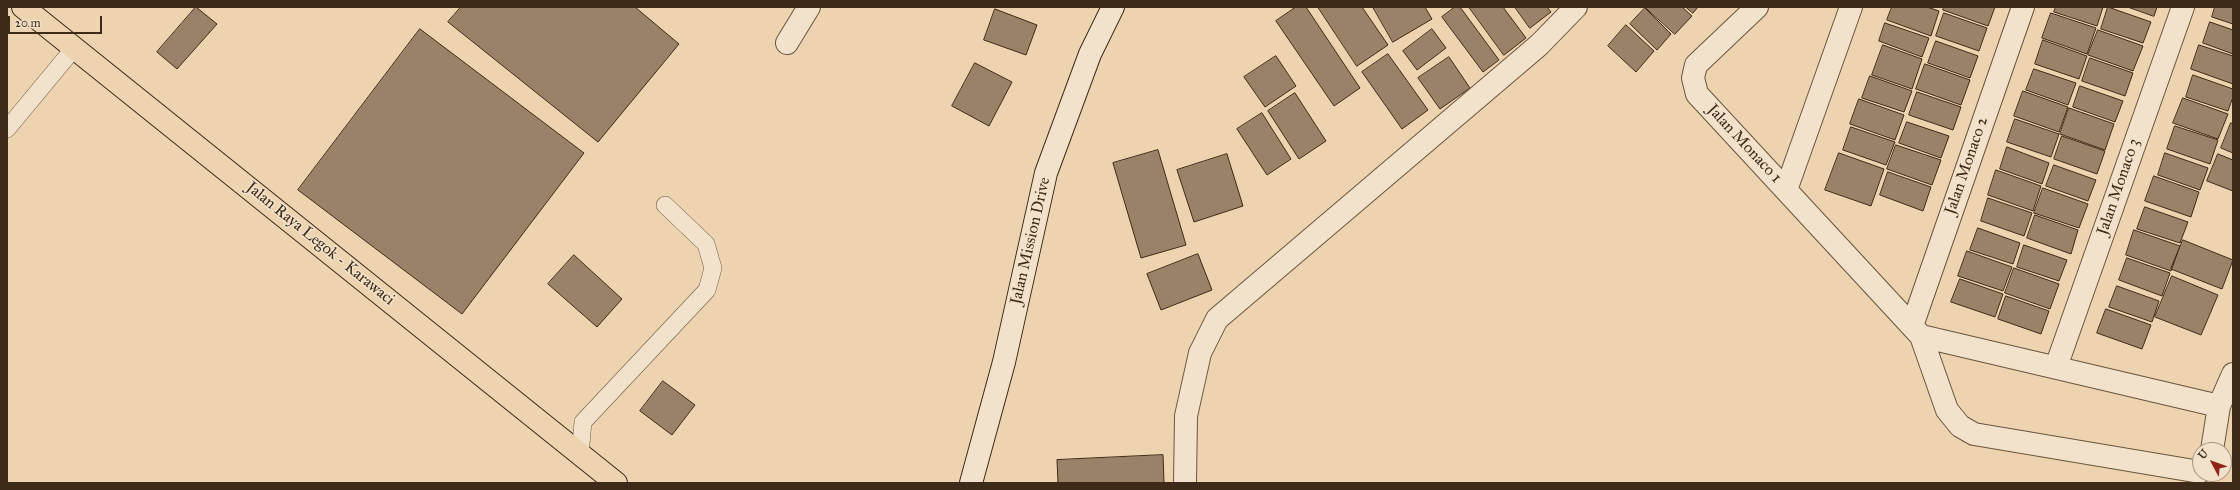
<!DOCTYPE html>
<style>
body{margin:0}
#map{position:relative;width:2240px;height:490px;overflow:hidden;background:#edd3af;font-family:"IM FELL Great Primer",serif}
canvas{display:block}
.frame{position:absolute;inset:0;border:8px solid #3e2a18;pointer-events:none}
.north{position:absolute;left:2192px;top:442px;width:40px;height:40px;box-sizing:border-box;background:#f3e2cb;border:1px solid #ab9883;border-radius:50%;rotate:311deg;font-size:11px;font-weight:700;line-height:16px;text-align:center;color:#3e2a18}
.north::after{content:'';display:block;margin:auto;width:14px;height:18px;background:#8f2418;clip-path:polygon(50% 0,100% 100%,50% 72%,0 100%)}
.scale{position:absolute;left:8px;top:16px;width:94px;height:18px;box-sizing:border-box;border:2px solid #3e2a18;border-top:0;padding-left:5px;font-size:12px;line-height:14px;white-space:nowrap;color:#3e2a18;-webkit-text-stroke:3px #f3e2cb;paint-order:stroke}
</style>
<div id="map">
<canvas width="2240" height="490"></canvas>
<div class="frame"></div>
<div class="north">U</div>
<div class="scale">20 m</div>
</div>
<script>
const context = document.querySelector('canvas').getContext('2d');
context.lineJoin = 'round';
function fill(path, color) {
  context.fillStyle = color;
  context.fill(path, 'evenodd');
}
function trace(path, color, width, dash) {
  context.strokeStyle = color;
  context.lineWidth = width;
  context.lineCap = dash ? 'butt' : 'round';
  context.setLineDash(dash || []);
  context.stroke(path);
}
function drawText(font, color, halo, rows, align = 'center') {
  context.font = font + ' "IM FELL Great Primer",serif';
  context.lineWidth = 3;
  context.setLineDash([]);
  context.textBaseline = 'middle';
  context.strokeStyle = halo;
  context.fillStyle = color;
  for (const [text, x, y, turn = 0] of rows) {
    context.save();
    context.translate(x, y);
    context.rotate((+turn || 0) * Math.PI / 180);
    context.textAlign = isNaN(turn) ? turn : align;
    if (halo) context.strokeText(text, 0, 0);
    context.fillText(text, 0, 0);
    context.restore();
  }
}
const building = new Path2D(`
 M196,7L217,24L177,69L157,52Z
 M461,7H635L679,44L598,142L448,22Z
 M1296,7H1306L1360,88L1334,106L1276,21Z
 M1318,7H1362L1388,45L1357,66Z
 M1373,7H1425L1432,19L1393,42Z
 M1455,7H1460L1499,60L1483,72L1442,17Z
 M1469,7H1503L1526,38L1504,55Z
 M1515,7H1547L1551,12L1530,28Z
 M1645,7H1682L1692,16L1675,34Z
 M1686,7H1698L1693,13Z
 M1892,7H1927L1939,11L1931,36L1887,20Z
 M1944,7H1995L1988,26L1943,10Z
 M2056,7H2103L2097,26L2054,12Z
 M2108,7L2151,22L2143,43L2101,29Z
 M2128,7H2157L2154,16Z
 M2215,7H2233V24L2212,17Z
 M1645,8L1671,34L1657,50L1630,24Z
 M995,9L1037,25L1026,55L984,40Z
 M1944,13L1987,28L1979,51L1936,36Z
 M2051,13L2096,28L2087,54L2042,38Z
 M2210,22L2233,30V54L2203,43Z
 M1885,23L1929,38L1922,57L1879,41Z
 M1626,25L1654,51L1636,72L1608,46Z
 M420,29L584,153L462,314L298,190Z
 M1432,29L1446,48L1417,70L1403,51Z
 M2098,30L2143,46L2133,71L2088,55Z
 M2043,40L2087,56L2079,79L2035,64Z
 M1936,41L1978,56L1970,78L1928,63Z
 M1883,45L1922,59L1912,89L1872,75Z
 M2199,45L2233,56V84L2191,69Z
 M1388,54L1428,110L1402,129L1362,72Z
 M1276,56L1296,86L1265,107L1244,77Z
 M1449,57L1470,88L1440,109L1418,78Z
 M2090,58L2133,73L2125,96L2082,81Z
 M975,63L1012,82L989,126L952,106Z
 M1925,64L1970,80L1961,105L1916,89Z
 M2034,69L2076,83L2068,105L2026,90Z
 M2193,75L2233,89V97L2228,111L2186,97Z
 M1870,76L1912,91L1904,112L1862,98Z
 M2080,86L2123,101L2115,122L2073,107Z
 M2023,91L2068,107L2059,132L2014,116Z
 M1917,92L1961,107L1953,130L1909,115Z
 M1295,93L1326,141L1299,159L1268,111Z
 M2183,98L2228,114L2218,139L2173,123Z
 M1859,99L1904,115L1895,140L1850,124Z
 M2069,108L2114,124L2105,150L2060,134Z
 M1262,113L1291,159L1267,175L1237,129Z
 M2015,119L2059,134L2051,157L2007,142Z
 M1907,122L1949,136L1941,158L1899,143Z
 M2231,123L2233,124V153L2221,148Z
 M2175,126L2218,140L2210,164L2167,149Z
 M1851,127L1895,142L1886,165L1843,150Z
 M2062,136L2105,151L2097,174L2054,159Z
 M1896,145L1941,160L1932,185L1887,169Z
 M2007,147L2049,163L2042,184L2000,169Z
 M1158,150L1186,245L1141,258L1113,163Z
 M1839,153L1884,169L1871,206L1825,190Z
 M2165,153L2208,168L2200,190L2158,175Z
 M1227,154L1243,206L1194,222L1177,170Z
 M2218,154L2233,160V191L2207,181Z
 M2054,165L2096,180L2088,201L2046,186Z
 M1996,170L2041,186L2033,211L1988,195Z
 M1888,172L1931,187L1923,211L1880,195Z
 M2154,176L2199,192L2191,217L2145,201Z
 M2043,188L2088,204L2079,228L2034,213Z
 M1988,198L2032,213L2024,236L1981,221Z
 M2145,207L2188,222L2180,243L2137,229Z
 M2035,215L2078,230L2071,254L2027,238Z
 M1978,228L2020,243L2013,264L1970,250Z
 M2134,230L2180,246L2171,271L2126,255Z
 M2183,240L2233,260L2222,289L2171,269Z
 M2024,245L2067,260L2059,281L2017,267Z
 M1967,251L2012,267L2003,291L1958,276Z
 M1198,254L1212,290L1161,310L1147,274Z
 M574,255L622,299L597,327L548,284Z
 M2127,258L2170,273L2162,296L2119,280Z
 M2014,268L2059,284L2050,309L2005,293Z
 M2172,276L2218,295L2201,335L2155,317Z
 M1960,279L2003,294L1995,317L1951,302Z
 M2117,286L2159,301L2152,322L2109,307Z
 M2006,296L2049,311L2041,334L1998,319Z
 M2106,309L2151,325L2142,349L2097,333Z
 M663,381L695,405L672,435L640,411Z
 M1163,455L1164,483H1058L1057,460Z`);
const lane = new Path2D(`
 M7,129L75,47
 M580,454L583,422L707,290L713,268L706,244L665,205`);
const street = new Path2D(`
 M1757,7L1696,65L1693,78L1697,94L1921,336L1947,410L1960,426L1974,434L2200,472
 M787,43L809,7
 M1786,190L1851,7
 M1912,326L2023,7
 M1921,336L2219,406
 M2056,367L2183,7
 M2212,450L2219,406L2233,374
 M1185,483L1186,416L1200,353L1217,319L1539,45L1576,7`);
const secondary = new Path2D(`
 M971,483L1004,362L1046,173L1090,54L1113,7`);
const primary = new Path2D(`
 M23,7L616,483`);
const streetNames = [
 ["Jalan Monaco 1",1744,144,47],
 ["Jalan Monaco 2",1967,166,-71],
 ["Jalan Monaco 3",2119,187,-71],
 ["Jalan Mission Drive",1031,241,-77],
 ["Jalan Raya Legok - Karawaci",320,244,39]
];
fill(building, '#998267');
trace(building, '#3e2a18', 1);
trace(lane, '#6a543e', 18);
trace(street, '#6a543e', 24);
trace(secondary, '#3e2a18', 24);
trace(primary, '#3e2a18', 24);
trace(lane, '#f3e2cb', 17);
trace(street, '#f3e2cb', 22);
trace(secondary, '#f3e2cb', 22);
trace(primary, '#edd3af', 22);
drawText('16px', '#3e2a18', '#f3e2cb', streetNames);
</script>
